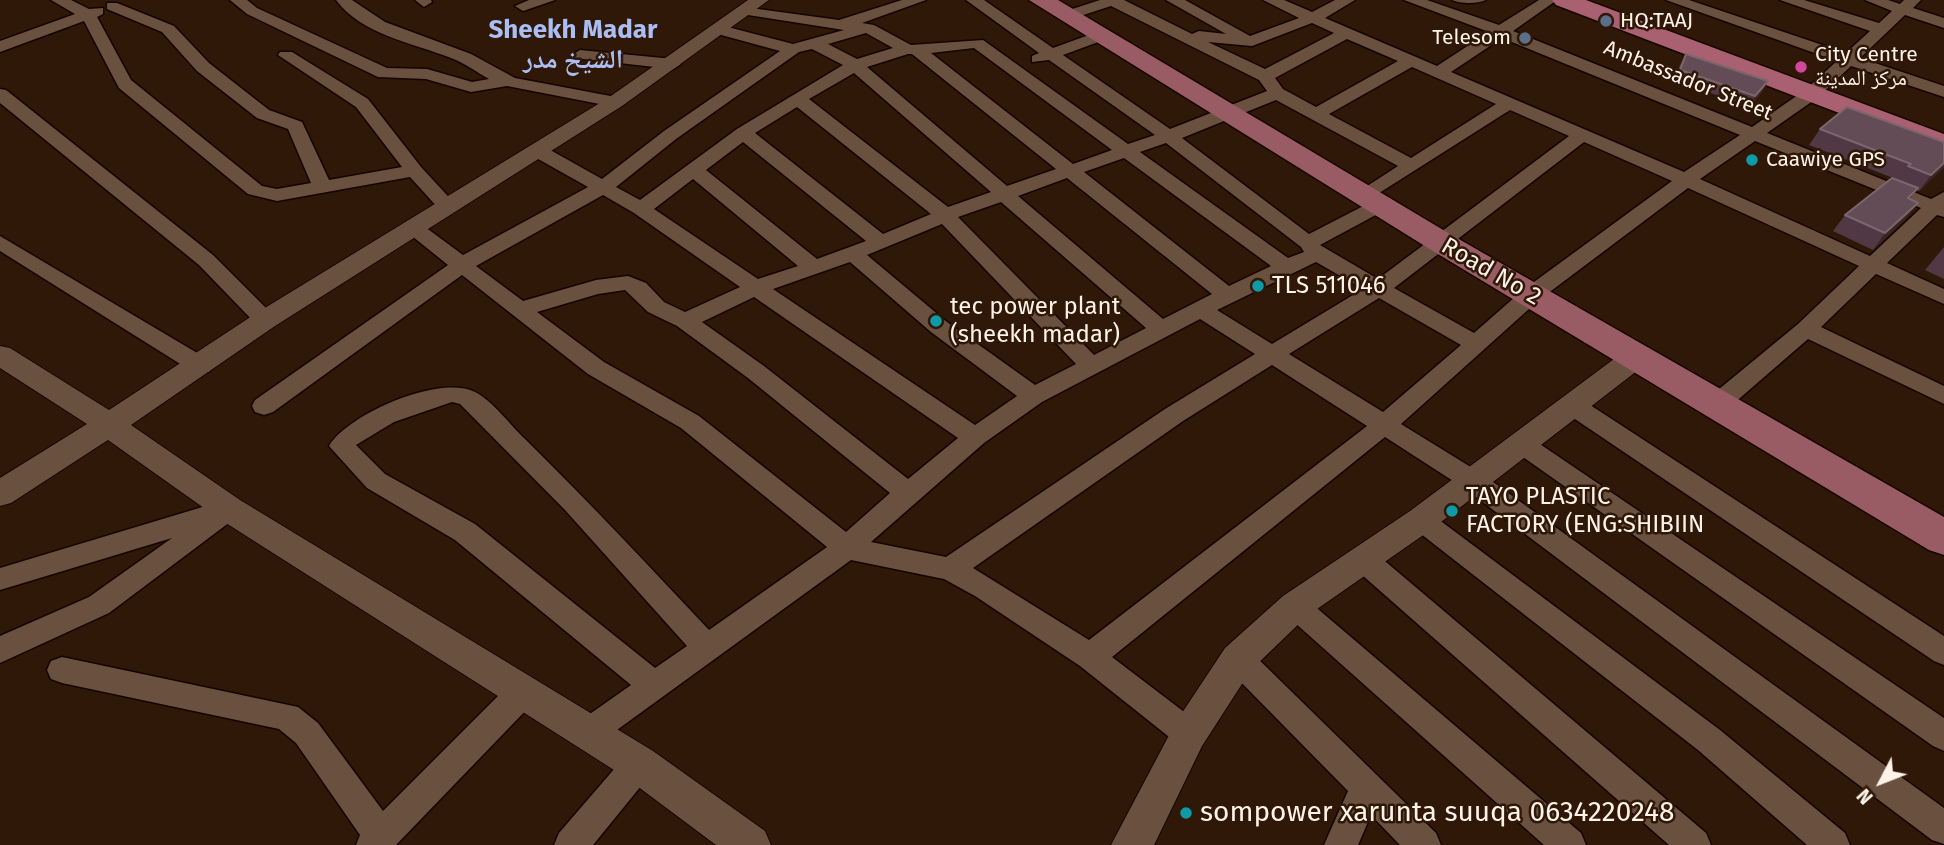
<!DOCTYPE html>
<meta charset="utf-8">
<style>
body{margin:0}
#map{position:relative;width:1944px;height:845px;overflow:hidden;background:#2f1807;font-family:"Fira Sans",sans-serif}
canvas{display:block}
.north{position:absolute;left:1846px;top:747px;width:70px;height:70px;-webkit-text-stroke:5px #2f1807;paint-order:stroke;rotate:228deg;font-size:19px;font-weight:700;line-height:28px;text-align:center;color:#fff2e9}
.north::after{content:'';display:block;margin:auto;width:24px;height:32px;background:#fff2e9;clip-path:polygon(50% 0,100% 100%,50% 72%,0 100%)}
</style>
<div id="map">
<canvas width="1944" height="845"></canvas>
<div class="north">N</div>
</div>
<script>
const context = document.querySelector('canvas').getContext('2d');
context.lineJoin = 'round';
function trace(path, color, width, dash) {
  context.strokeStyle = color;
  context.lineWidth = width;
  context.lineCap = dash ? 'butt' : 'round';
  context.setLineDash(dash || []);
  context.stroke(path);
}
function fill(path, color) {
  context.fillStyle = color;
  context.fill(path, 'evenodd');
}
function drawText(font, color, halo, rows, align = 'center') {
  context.font = font + ' "Fira Sans","Noto Naskh Arabic",sans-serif';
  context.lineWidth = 5;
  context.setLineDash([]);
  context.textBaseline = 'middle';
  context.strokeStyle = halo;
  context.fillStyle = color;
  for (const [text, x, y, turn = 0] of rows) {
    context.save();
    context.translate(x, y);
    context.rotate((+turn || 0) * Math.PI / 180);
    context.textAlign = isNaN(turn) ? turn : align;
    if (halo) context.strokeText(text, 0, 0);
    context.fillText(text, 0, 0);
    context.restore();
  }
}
const service = new Path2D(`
 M1452,0H1486C1478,4 1460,4 1452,0Z`);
const minor = new Path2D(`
 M51,0H71L89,9L103,8V14L97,17L131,80L262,186L277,189L311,183L288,129L257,118L197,71L162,32L107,9V3H117L174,26L209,63L269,110L302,122L329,180L402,167L356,107L278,55L280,52H292L368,99L421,167L457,206L447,212L440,210L410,177L277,201L248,194L119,88L84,21L0,52V41L75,14Z
 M230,0H247L257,8L387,68L427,69L472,82L489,79C476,72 465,63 451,58C413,43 362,35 336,0H352L385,22L471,54L515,78L621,98L624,102L615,107L507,86L471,92L426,79L378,77L247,14Z
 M415,0H431L432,2L424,7Z
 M529,0H555L523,11L515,6Z
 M902,0H926L862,23L874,25L911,45L983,40L1128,144L1155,135L1049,60L1032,62V56L1039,53L966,0H984L1053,48L1097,32H1109V38L1063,55L1170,129L1267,91L1259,80L1111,6L1068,20L1063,18V12L1100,0H1124L1192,34L1199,31L1226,34L1166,0H1185L1250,36L1299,18L1263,0H1284L1312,12L1335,0H1355L1325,18L1437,66L1489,32L1404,0H1427L1499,25L1539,0H1557L1513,31L1752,127L1805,90L1837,61L1666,0H1689L1846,53L1870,31L1780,0H1804L1879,23L1892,11L1865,0H1888L1900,4L1904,0H1921L1913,8L1944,18V28L1905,15L1860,58L1944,86V97L1851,66L1817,98L1767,133L1931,199L1944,192V217L1937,215L1887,263L1944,289V304L1876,274L1821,327L1944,386V404L1808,339L1725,411L1716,414L1707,411L1704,405L1707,399L1798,324L1859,266L1688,188L1539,300L1401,424L1482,474L1944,808V844L1932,840L1464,488L1385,437L1112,657L1200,724L1205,734L1200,744L1189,748L1178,744L1080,666L975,596L944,579L851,560L599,743L588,747L577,743L572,733L577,723L631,685L455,540L367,488L329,446C348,414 440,374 475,392C493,401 510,425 525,439C588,501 649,566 709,630L827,547L681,428L588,374L462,275L273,412L264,415L255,412L252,406L255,400L448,265L407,232L404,228L407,224H421L463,255L588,187L531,155L529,151L531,147H545L602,179L664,131L780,51L714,33V27L720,25L793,44L844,30L748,15L743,13V7L839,20ZM1312,23L1334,33L1265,69L1208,42L1252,46ZM866,33L893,48L857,59L828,44ZM1502,38L1740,135L1684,172L1451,72ZM1347,39L1398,61L1316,107L1283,89L1275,78ZM974,48L1112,150L1073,164L931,53ZM812,49L843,65L737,129L640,200L616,187L676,139L799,52ZM908,54H912L1056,169L1007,186L867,67ZM1412,67L1496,104L1411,158L1329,114ZM854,73L991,192L948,207L809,99ZM1276,100L1398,166L1358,192L1355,196L1365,202L1510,110L1569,136L1378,279L1320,245L1387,209L1390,205L1387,201H1373L1309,234L1182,138ZM797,107L931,214L883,234L755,133ZM1755,141L1921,208L1870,256L1700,179ZM743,142L866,241L817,259L706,170ZM1584,142L1672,181L1523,290L1474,333L1394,288ZM1166,143L1301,247L1304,252L1288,258L1140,152ZM1124,158L1271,266L1229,286L1084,172ZM1067,178L1212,294L1163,319L1018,196ZM693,179L798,266L758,279L654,209ZM603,195L634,213L740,287L685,312L664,302L646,283L628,276L596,280L523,301L476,266ZM1001,202L1146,328L1094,355L958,217ZM942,224L1076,364L1035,385L947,322L867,255ZM850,262L931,332L1017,396L975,425L773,289ZM1316,262L1363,289L1272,344L1217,310ZM625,290L648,312L677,326L748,378L890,493L846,532L699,416L604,362L537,312L598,294ZM754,297L958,438L908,479L764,366L702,322ZM1379,298L1461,345L1383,412L1289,354ZM1200,319L1255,354L1165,409L946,557L871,542L984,443L1042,402ZM1272,365L1367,426L1089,640L973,568L1183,421ZM452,402L460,404L565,510L687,646L655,668L475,524L385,474L356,445L394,422Z
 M580,50L673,59L681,64L673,69L574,58L572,55Z
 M0,89L6,90L213,255L273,315L276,320L273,325H257L199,265L0,103Z
 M0,236L209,360L213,366L209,372H193L0,251Z
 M1572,396L1581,399L1944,636V665L1934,661L1563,411L1560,405L1563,399Z
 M1522,435L1531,438L1944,718V751L1933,746L1513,450L1510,444L1513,438Z
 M229,499L238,502L242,509L238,516L109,613L0,663V636L89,597L172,538L0,590V568Z
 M1421,510L1430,513L1720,730L1845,833L1850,845H1807L1698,750L1412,527L1408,520L1412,513Z
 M1363,548L1373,551L1706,833L1711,845H1669L1353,567L1349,559L1353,551Z
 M1295,594L1305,598L1581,833L1586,845H1544L1285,614L1281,606L1285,598Z
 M1238,646L1249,650L1436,833L1441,845H1400L1371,815L1358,845H1324L1348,791L1227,668L1223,659L1227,650Z
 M62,657L298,707L318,723L383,811L510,684L521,680L532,684L536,694L532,704L396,845H356L360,835L296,743L279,729L62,683L51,679L47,670L51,661Z
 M639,749L650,753L655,764L650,775L593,845H554L559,833L628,753Z`);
const tertiary = new Path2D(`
 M748,0H769L622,106L275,326L131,425L240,500L653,751L765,831L771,845H716L625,777L218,518L108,440L11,503L0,506V478L87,424L0,368V346L10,348L109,410L255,314L608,98Z
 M1636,348L1646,350L1650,357L1646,364L1432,529L1307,616L1251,670L1202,746L1154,845H1111L1176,722L1225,648L1283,596L1410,511L1626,350Z`);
const primary = new Path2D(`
 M1029,0H1058L1450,234L1944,517V555L1929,550L1428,248Z`);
const trunk = new Path2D(`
 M1552,0H1586L1944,134V153L1556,5Z`);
const wall = new Path2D(`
 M1686,54L1762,92L1749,107L1675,80L1680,65Z
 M1820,129L1944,167L1919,191L1916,190L1910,199L1918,203L1905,219L1873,250L1833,231L1845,215L1898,180L1809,145Z
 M1944,247V279L1925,270Z`);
const shadedWall = new Path2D(`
 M1768,81L1762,92L1749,107L1755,96Z
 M1944,163V167L1919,191L1931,175Z
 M1918,203L1905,219L1873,250L1885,233Z`);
const building = new Path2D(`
 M1686,54L1768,81L1755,96L1680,70Z
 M1847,107L1944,142V163L1931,175L1908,166L1911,164L1820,129Z
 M1892,178L1918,188L1908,198L1918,203L1885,233L1845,215Z`);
const markers = [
 [1606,21,7,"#5c6f8a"],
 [1525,38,7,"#5c6f8a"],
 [1801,67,7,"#d1479c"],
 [1752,160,7,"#0f9aa8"],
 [1258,286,7,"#0f9aa8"],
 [936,321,7,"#0f9aa8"],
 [1452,511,7,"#0f9aa8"],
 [1186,813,7,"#0f9aa8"]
];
const farPoinames = [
 ["HQ:TAAJ",1620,21],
 ["Telesom",1511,38,"right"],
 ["City Centre",1815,55],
 ["مركز المدينة",1815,79],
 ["Caawiye GPS",1766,160]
];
const farStreetnames = [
 ["Ambassador Street",1688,81,22]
];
const streetNames = [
 ["Road No 2",1491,272,30]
];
const poiNames = [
 ["TLS 511046",1272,286],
 ["tec power plant",950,307],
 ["(sheekh madar)",950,335],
 ["TAYO PLASTIC",1466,497],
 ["FACTORY (ENG:SHIBIIN",1466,525]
];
const farDistrictnames = [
 ["Sheekh Madar",573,31],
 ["الشيخ مدر",573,61]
];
const nearPoinames = [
 ["sompower xarunta suuqa 0634220248",1200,813]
];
trace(service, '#160400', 3);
trace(minor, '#160400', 3);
trace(tertiary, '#160400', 2);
trace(primary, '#160400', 3);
trace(trunk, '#160400', 3);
fill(service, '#6a503e');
fill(minor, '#6a503e');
fill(tertiary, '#6a503e');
fill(primary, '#995c64');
fill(trunk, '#a96071');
fill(wall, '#513844');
fill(shadedWall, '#3c2324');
fill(building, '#644c56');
trace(building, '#7c666d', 2);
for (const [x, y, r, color] of markers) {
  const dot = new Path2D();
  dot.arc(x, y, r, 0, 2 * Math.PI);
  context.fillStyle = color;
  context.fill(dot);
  trace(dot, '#2f1807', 2.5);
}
drawText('21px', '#fff2e9', '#2f1807', farPoinames, 'left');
drawText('21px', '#fff2e9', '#2f1807', farStreetnames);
drawText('24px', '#fff2e9', '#2f1807', streetNames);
drawText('24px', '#fff2e9', '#2f1807', poiNames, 'left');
drawText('bold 26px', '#abbef4', '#2f1807', farDistrictnames);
drawText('28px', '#fff2e9', '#2f1807', nearPoinames, 'left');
</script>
